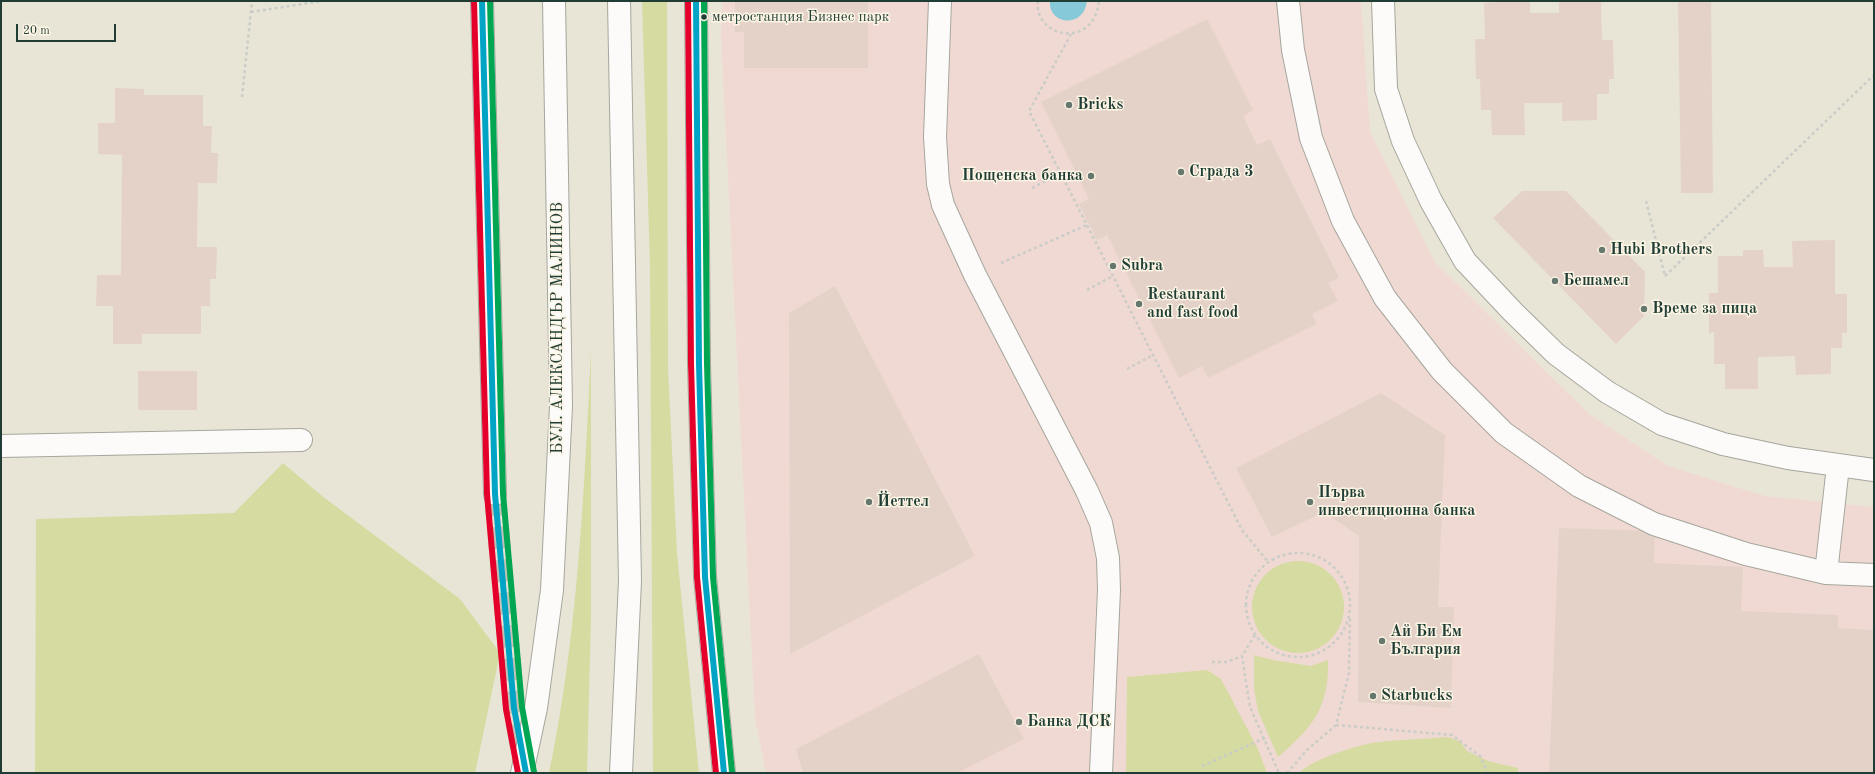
<!DOCTYPE html>
<meta charset="utf-8">
<style>
body{margin:0}
#map{position:relative;width:1875px;height:774px;overflow:hidden;background:#e9e5d6;font-family:"Old Standard TT",serif}
canvas{display:block}
.frame{position:absolute;inset:0;border:2px solid #1f3d34;pointer-events:none}
.scale{position:absolute;left:16px;top:24px;width:100px;height:18px;box-sizing:border-box;border:2px solid #1f3d34;border-top:0;padding-left:5px;font-size:12px;line-height:14px;white-space:nowrap;color:#1f3d34;-webkit-text-stroke:3px #fcf5e5;paint-order:stroke}
</style>
<div id="map">
<canvas width="1875" height="774"></canvas>
<div class="frame"></div>
<div class="scale">20 m</div>
</div>
<script>
const context = document.querySelector('canvas').getContext('2d');
context.lineJoin = 'round';
function fill(path, color) {
  context.fillStyle = color;
  context.fill(path, 'evenodd');
}
function trace(path, color, width, dash) {
  context.strokeStyle = color;
  context.lineWidth = width;
  context.lineCap = dash ? 'butt' : 'round';
  context.setLineDash(dash || []);
  context.stroke(path);
}
function drawText(font, color, halo, rows, align = 'center') {
  context.font = font + ' "Old Standard TT",serif';
  context.lineWidth = 3;
  context.setLineDash([]);
  context.textBaseline = 'middle';
  context.strokeStyle = halo;
  context.fillStyle = color;
  for (const [text, x, y, turn = 0] of rows) {
    context.save();
    context.translate(x, y);
    context.rotate((+turn || 0) * Math.PI / 180);
    context.textAlign = isNaN(turn) ? turn : align;
    if (halo) context.strokeText(text, 0, 0);
    context.fillText(text, 0, 0);
    context.restore();
  }
}
const built = new Path2D(`
 M722,1H1361L1370,132L1434,261L1589,414L1668,466L1765,496L1874,507V773H766L755,718L721,38Z`);
const green = new Path2D(`
 M642,1H667L668,368L677,553L699,773H653L650,266Z
 M591,351V617L587,773H549C578,634 584,492 591,351Z
 M283,463L322,496L460,599L500,653L475,773H35L36,519L234,513Z
 M1252 607a46 46 0 1 1 92 0a46 46 0 1 1-92 0Z
 M1254,655L1273,660L1311,666L1328,660C1329,708 1313,727 1278,757L1258,711L1254,689Z
 M1207,670L1221,679L1258,749L1267,773H1126L1127,677Z
 M1448,737L1461,742L1467,751L1488,761L1518,768V773H1299C1313,759 1359,744 1379,742C1402,739 1425,739 1448,737Z`);
const water = new Path2D(`
 M1050,1H1087C1084,29 1048,25 1050,1Z`);
const building = new Path2D(`
 M735,1H868V68H744V32H735Z
 M1509,1H1530V13H1559V1H1601L1602,40H1613L1614,79H1609V94H1597V120L1562,121V103H1524L1525,135H1492L1491,110H1481L1480,79H1476L1475,39H1485L1484,3Z
 M1678,1H1711L1713,193H1681Z
 M1207,19L1253,110L1243,116L1257,145L1270,139L1339,278L1328,283L1338,301L1312,314L1317,324L1208,378L1202,366L1179,378L1107,235L1097,240L1079,204L1089,199L1041,102Z
 M115,88L144,89V95H203V126H212L211,153H218L217,183H198L197,247H217L216,279H210V306H201V334H142V344H113V306H96L97,275H121L122,155L98,154V123H115Z
 M1522,191H1566L1645,272L1644,316L1616,344L1493,218Z
 M1835,240V294H1847V333H1842V348H1831V374L1796,375L1795,356L1758,357V389H1725V364H1714V332L1709,333V293H1718V256H1743V250H1763L1764,267H1793L1792,241Z
 M835,286L975,556L790,654L789,313Z
 M138,371H197V410H138Z
 M1381,393L1445,435L1438,607H1454L1451,708L1358,702L1359,536L1324,512L1272,537L1236,468Z
 M1559,528L1655,531L1654,563L1743,567L1741,611L1838,615V628L1874,630V773H1549Z
 M979,654L1024,739L957,773H803L796,749Z`);
const minorTunnel = new Path2D(`
 M495,494L514,708L524,765`);
const path = new Path2D(`
 M1038,1C1033,37 1094,51 1099,1
 M251,12L322,1
 M1071,34L1029,111L1242,530L1269,563
 M242,97L252,1
 M1032,188L1061,173
 M1646,201L1665,276
 M1001,263L1087,225
 M1665,276L1874,75
 M1087,290L1113,276
 M1127,369L1153,355
 M1246 605a52 52 0 1 1 104 0a52 52 0 1 1-104 0Z
 M1255,635L1242,656L1250,707L1279,773
 M1212,662H1227L1242,656
 M1336,725L1452,735L1480,756L1488,773
 M1202,766L1265,738
 M1287,773L1307,750L1336,725L1349,673L1350,617`);
const minor = new Path2D(`
 M482,1L495,494
 M696,1L699,364L705,577L724,773
 M940,1L935,137L938,184L943,205L975,275L1087,491L1101,523L1108,558L1109,590L1101,773
 M1288,1L1293,50L1311,138L1343,221L1385,298L1442,371L1504,433L1579,486L1654,524L1746,554L1826,573L1874,575
 M1383,1L1386,89L1403,141L1431,201L1465,261L1513,312L1556,354L1607,392L1662,424L1723,444L1788,458L1874,470
 M1,446L301,440
 M1826,573L1838,466`);
const major = new Path2D(`
 M619,1L630,581L621,773
 M522,773L536,708L552,590L561,406L554,1`);
const bus1 = new Path2D(`
 M482,1L495,494L514,708L526,773
 M696,1L699,364L705,577L724,773`);
const bus2 = new Path2D(`
 M474,1L487,494L506,709L518,773
 M688,1L691,364L697,577L716,773`);
const bus3 = new Path2D(`
 M490,1L503,494L522,707L534,772
 M704,1L707,364L713,577L732,772`);
const markers = [
 [704,17,3.5,"#1f3d34"],
 [1069,105,4,"#66786d"],
 [1181,172,4,"#66786d"],
 [1091,176,4,"#66786d"],
 [1602,250,4,"#66786d"],
 [1113,266,4,"#66786d"],
 [1555,281,4,"#66786d"],
 [1139,304,4,"#66786d"],
 [1644,309,4,"#66786d"],
 [869,502,4,"#66786d"],
 [1310,502,4,"#66786d"],
 [1382,641,4,"#66786d"],
 [1373,696,4,"#66786d"],
 [1019,722,4,"#66786d"]
];
const busNames = [
 ["метростанция Бизнес парк",712,17]
];
const poiNames = [
 ["Bricks",1077,105],
 ["Сграда 3",1189,172],
 ["Пощенска банка",1083,176,"right"],
 ["Hubi Brothers",1610,250],
 ["Subra",1121,266],
 ["Бешамел",1563,281],
 ["Restaurant",1147,295],
 ["and fast food",1147,313],
 ["Време за пица",1652,309],
 ["Първа",1318,493],
 ["инвестиционна банка",1318,511],
 ["Йеттел",877,502],
 ["Ай Би Ем",1390,632],
 ["България",1390,650],
 ["Starbucks",1381,696],
 ["Банка ДСК",1027,722]
];
const streetNames = [
 ["БУЛ. АЛЕКСАНДЪР МАЛИНОВ",558,328,-90]
];
fill(built, '#f1d9d3');
fill(green, '#d5dba1');
fill(water, '#86c9d8');
fill(building, '#e4d2c9');
trace(minorTunnel, '#c1c3b6', 22, [22, 11]);
trace(minor, '#a5a69d', 24);
trace(major, '#a5a69d', 24);
trace(path, '#caccc8', 2.5, [3, 3]);
trace(minor, '#fcfbf9', 22);
trace(major, '#fcfbf9', 22);
trace(bus1, '#02a4c6', 6);
trace(bus2, '#e4002b', 6);
trace(bus3, '#00a651', 6);
for (const [x, y, r, color] of markers) {
  const dot = new Path2D();
  dot.arc(x, y, r, 0, 2 * Math.PI);
  context.fillStyle = color;
  context.fill(dot);
  trace(dot, '#fcf5e5', 1.5);
}
drawText('15px', '#1f3d34', '#fcf5e5', busNames, 'left');
drawText('bold 16px', '#1f3d34', '#fcf5e5', poiNames, 'left');
drawText('16px', '#1f3d34', '#fcf5e5', streetNames);
</script>
